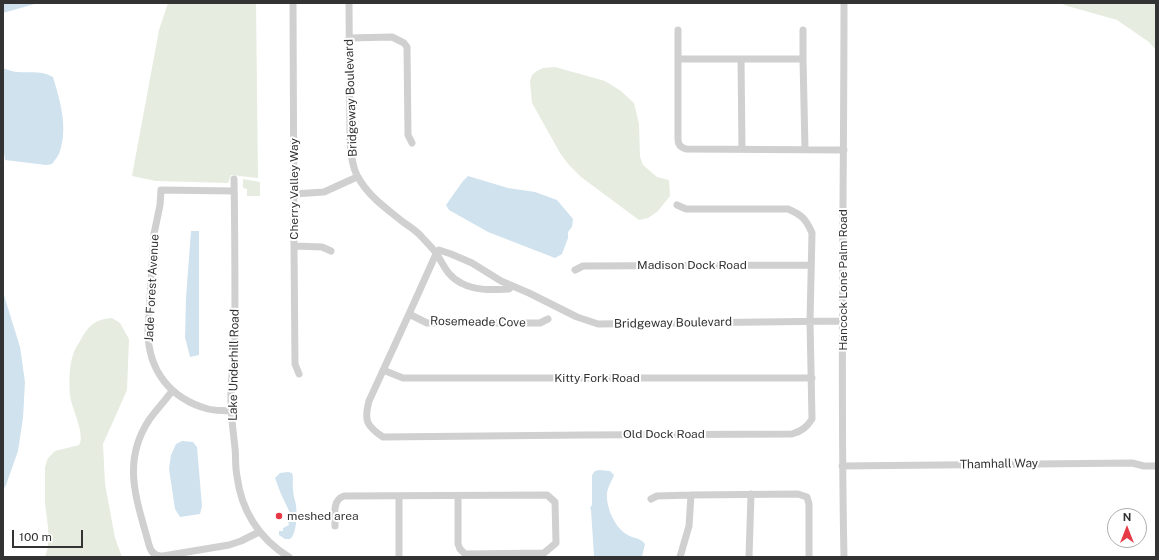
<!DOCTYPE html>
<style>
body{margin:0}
#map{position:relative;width:1159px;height:560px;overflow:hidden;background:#fff;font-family:"Public Sans",sans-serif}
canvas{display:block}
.frame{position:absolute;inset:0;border:4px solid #333;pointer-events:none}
.north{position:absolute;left:1107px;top:508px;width:40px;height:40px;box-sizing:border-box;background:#fff;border:1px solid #adadad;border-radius:50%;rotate:0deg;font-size:11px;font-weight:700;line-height:16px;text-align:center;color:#333}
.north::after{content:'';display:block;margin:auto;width:14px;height:18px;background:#e63946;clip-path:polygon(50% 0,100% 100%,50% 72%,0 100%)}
.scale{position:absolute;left:12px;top:530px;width:71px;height:18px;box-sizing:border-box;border:2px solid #333;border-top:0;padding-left:5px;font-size:12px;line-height:14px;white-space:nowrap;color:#333;-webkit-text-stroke:3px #fff;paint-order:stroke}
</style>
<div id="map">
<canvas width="1159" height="560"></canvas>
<div class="frame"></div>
<div class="north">N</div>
<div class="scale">100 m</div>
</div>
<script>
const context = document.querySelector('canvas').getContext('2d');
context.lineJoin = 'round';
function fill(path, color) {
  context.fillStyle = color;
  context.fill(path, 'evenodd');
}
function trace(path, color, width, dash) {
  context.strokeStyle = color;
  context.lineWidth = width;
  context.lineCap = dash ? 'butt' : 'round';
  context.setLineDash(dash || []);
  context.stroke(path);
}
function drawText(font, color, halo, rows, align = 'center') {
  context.font = font + ' "Public Sans",sans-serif';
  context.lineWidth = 4;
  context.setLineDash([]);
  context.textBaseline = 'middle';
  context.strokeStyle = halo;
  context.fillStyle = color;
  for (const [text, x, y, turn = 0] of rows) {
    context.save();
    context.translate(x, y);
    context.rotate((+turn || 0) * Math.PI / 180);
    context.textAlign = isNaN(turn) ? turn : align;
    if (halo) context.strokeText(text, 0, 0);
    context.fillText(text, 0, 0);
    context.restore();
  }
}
const green = new Path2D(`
 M168,3H256L258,178L231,175L228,183L156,181L132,176L159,30Z
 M1062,3H1156V50L1149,42L1117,20L1064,5Z
 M555,67L605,81L621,91L634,103L639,124L640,157L643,165L657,177L669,180L670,196L657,212L648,218L639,220L581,177L569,165L560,153L532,103L530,81L532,75L537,71L543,68Z
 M243,179L260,182V196H247V189L243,188Z
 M112,318L120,323L129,339L127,390L103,444L105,484L115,538L122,557H45L48,547V527L45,503V467L48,458L55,451L79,445C86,435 71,407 70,395C69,384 69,365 73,355C74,350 77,346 80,341C88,326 95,319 112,318Z`);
const water = new Path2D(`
 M3,3H38L3,13Z
 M3,68C8,70 13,72 19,72C31,73 41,70 53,77C60,101 68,126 60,151C59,155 55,160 52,164L46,165L5,160L3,146Z
 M468,176L508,188L535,192L557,200L573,219L572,227L568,232V238L562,254L555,258L488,232L449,210L446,205L463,181Z
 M191,231H199V355L190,357L185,337L186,298Z
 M3,292L20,347L25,382L23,418L18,451L6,485L3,490Z
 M182,441L193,442L197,447L202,506L200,514L180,517L175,509L169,469L171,455L176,444Z
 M599,470L610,471L614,475C612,481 608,486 607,493C606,507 614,526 626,534C633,539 640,537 645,544L642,557H596L594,556L591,510L590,508L592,505V475L595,471Z
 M288,472L292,473C294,479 292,483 293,489C293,495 295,500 296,505C297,514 297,534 290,539H285L279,535V531H283V528L289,525L288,521L290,513L281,494L275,478L280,473Z`);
const minor = new Path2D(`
 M293,3L294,246L295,364L299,374
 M349,3L350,142C351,153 352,167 358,177C368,196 387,209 403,222C409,226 415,230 420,235C425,241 432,247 436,253C444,265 447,276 461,283C476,291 493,290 509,289L512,286
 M844,3C844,188 840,372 844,557
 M678,30V134C678,142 677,146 686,149L844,150
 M803,30V59
 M349,38L392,37L404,43L407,47L408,135L412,143
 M678,59H803L805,149
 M741,59L742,149
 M234,179C235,233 235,288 235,343C235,359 231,375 231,391C230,411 233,429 235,448C236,457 235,467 237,476C241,510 259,539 289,557
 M294,194L324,192L357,177
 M294,246L322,247L331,251
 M436,254L409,314L369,401C364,420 366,426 383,437L583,435L792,434C802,431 807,427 812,419L810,321L812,233C806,219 802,215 788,209H686L677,205
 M436,254L439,250L451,254L472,263L501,281L529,293L577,317L598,324L842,321
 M575,270L583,266L810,265
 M409,314L427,323H540L548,319
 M383,370L403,378H812
 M172,391C165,401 156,410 149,420C121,463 137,500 149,545C151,552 155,557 163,556L229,545L241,541L259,532
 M230,411C223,410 215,411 208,409C171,399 148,371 148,331L154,234L160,205L161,190L234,191
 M842,466L1132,463L1144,466H1156
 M399,496V557
 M651,499L657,496L691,495L798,494L807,497L809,504V557
 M335,526C335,515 332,500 344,496L547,495L555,502L556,543L544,553L465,554L460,549L458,544V496
 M680,557L689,526L691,495
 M749,557L751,494`);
const markers = [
 [279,516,4,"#e63946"]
];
const streetNames = [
 ["Bridgeway Boulevard",351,98,-92],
 ["Cherry Valley Way",294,189,-90],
 ["Madison Dock Road",692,265],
 ["Hancock Lone Palm Road",843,280,-90],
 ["Jade Forest Avenue",152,288,-87],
 ["Rosemeade Cove",478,322,1],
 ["Bridgeway Boulevard",673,323,-1],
 ["Lake Underhill Road",234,365,-89],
 ["Kitty Fork Road",597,378],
 ["Old Dock Road",664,434],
 ["Thamhall Way",999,464,-1]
];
const poiNames = [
 ["meshed area",287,516]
];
fill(green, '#e6ecdf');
fill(water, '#cfe2ee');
trace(minor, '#d0d0d0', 7);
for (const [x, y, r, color] of markers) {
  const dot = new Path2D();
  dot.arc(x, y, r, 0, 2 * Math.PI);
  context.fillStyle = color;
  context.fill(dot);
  trace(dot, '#fff', 1.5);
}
drawText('12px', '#333', '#fff', streetNames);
drawText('12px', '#333', '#fff', poiNames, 'left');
</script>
